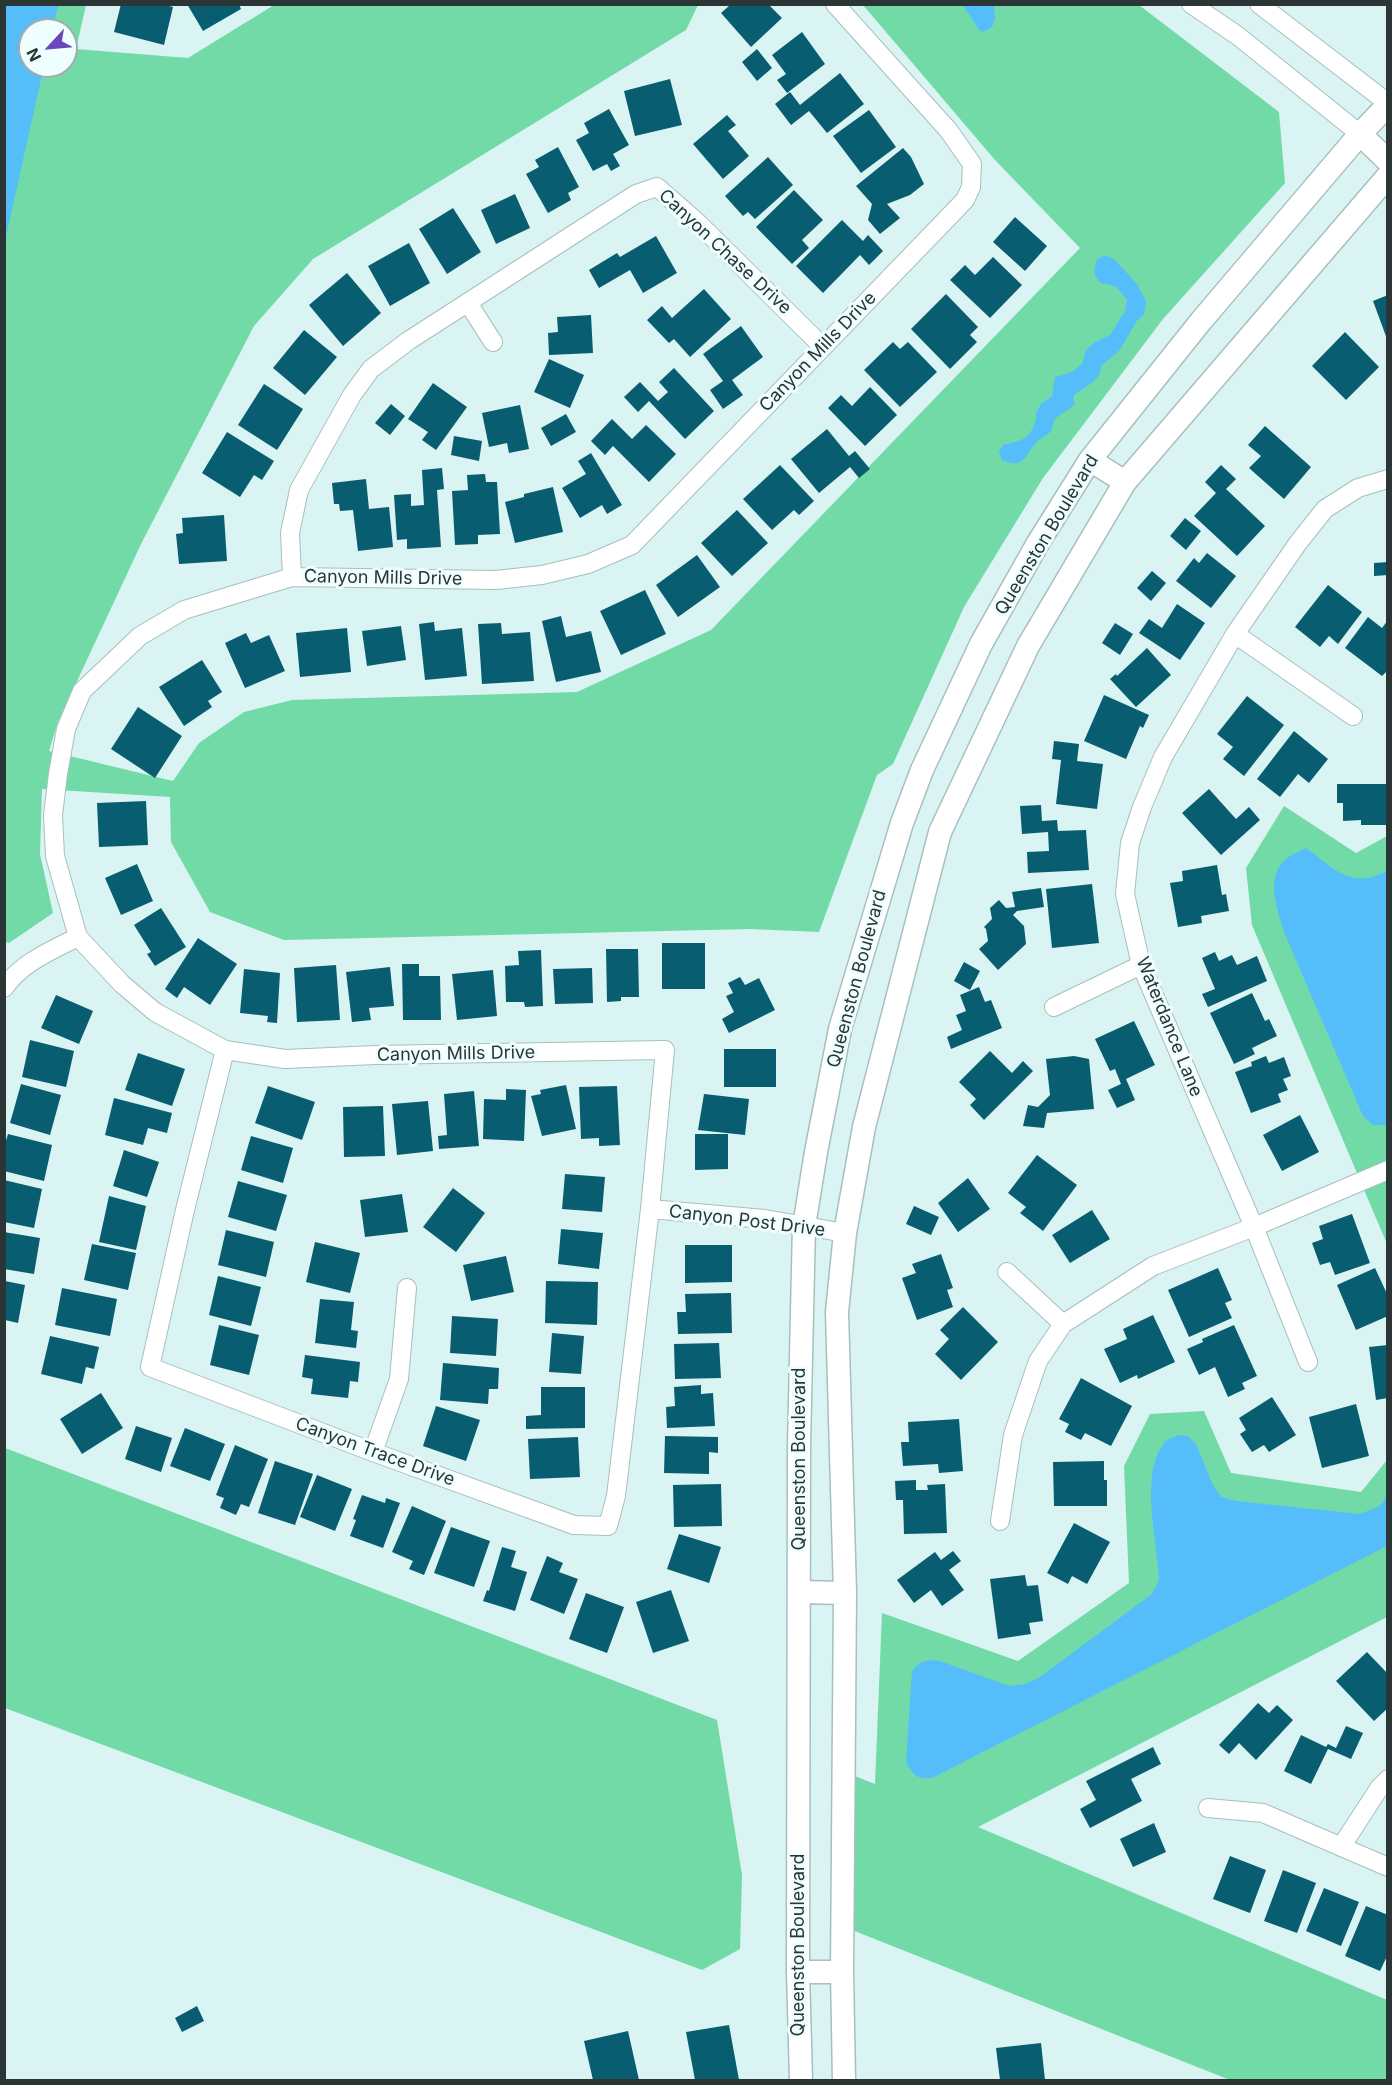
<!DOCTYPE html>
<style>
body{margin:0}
#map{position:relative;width:1392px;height:2085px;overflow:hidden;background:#daf3f3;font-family:Inter,sans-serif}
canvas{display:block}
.frame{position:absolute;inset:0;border:6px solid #2b3535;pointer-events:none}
.north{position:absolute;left:18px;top:18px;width:60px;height:60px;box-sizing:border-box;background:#effefe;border:2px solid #a1aeae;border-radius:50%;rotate:244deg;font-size:16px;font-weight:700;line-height:24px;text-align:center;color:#2b3535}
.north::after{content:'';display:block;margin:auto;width:21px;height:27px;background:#6d45bd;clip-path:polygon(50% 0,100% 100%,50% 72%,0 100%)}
</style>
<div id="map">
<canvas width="1392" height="2085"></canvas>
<div class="frame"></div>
<div class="north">N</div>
</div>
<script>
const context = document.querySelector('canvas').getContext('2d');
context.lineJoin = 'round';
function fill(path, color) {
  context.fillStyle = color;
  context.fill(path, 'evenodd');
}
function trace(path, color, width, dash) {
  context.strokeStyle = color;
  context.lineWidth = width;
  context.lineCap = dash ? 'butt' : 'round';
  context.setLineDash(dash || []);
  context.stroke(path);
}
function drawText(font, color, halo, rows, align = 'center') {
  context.font = font + ' Inter,sans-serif';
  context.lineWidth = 6;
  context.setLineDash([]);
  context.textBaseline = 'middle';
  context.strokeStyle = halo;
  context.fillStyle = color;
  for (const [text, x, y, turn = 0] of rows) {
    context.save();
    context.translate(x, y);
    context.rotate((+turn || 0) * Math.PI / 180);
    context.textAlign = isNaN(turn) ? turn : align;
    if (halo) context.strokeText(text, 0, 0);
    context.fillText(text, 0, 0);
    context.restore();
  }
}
const green = new Path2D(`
 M5,5H86L76,49L188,58L274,5H698L686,30L313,259L254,326L141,544L58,722L49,751L173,781L199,743L244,712L292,700L577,692L711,630L1080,248L995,160L863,5H1139L1279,112L1285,183L1163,319L1043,478L964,607L893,764L877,775L819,932L750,929L284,940L210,912L171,842L170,797L42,789L40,854L53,913L9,943L5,942ZM30,30H66V66H30Z
 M1284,806L1356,853L1387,836V1244L1252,925L1246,868Z
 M1204,1411L1231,1473L1361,1492L1387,1460V1617L978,1827L1387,2000V2080H1230L852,1930V1775L875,1784L882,1613L1018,1661L1129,1583L1124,1466L1150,1414Z
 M5,1448L717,1720L742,1875L740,1949L702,1970L5,1708Z`);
const water = new Path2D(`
 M5,4L58,5L52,30H30V66H44L5,241Z
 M963,5H994L995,19L992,27L983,32L979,30Z
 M1105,255L1115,260L1137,284L1146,301L1144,314L1136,322L1120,350L1101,366C1101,381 1084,387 1074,395L1073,399L1075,403C1070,411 1062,412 1056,418C1052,422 1054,427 1051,431C1047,436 1040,438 1036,443C1025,456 1023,470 1002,460L999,452L1003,445C1009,443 1018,442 1023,439C1032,434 1037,421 1036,413L1041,404L1052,396L1055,377L1072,372L1082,364L1086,350L1095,342L1110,335L1125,311L1127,300C1120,290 1115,283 1102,284C1093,276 1093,271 1097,260Z
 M1306,848C1335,869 1351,890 1387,871V1125H1373L1363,1116L1284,932C1278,911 1266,882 1282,863C1287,856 1298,852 1306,848Z
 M1179,1435L1188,1436L1196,1444L1213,1485L1221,1497L1236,1501L1360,1514L1380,1506L1387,1496V1546L932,1778C916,1779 912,1775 906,1761L912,1672C918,1661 928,1659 940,1661L1009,1686L1025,1684L1040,1677L1152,1594L1159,1580C1158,1543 1138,1470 1166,1441C1169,1439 1175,1437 1179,1435Z`);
const building = new Path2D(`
 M121,4H162L173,7L164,45L114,32Z
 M187,4H239L241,9L203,31Z
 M730,5H769L782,18L751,47L721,13Z
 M802,32L825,64L787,93L777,80L786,74L772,55Z
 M757,49L772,68L757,81L742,62Z
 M840,73L864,104L827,133L809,111L791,125L775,104L790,92L800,105Z
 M670,79L682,125L635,136L624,91Z
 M609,109L629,145L613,154L620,166L611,171L607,164L593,171L576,140L589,133L584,123Z
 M869,110L896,147L861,173L833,136Z
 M727,115L736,125L728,131L749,156L723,179L693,144Z
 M558,147L579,187L568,193L571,200L548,213L526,174L539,167L535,160Z
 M903,148L911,157L924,184L910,195L887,204L900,218L880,234L868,220L872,204L856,186Z
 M768,157L793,185L755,219L748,212L743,216L725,196Z
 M794,190L823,220L802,240L809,248L792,264L756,227Z
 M515,194L530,228L496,244L481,210Z
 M453,208L481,252L447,274L419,229Z
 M1015,217L1047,246L1025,271L993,242Z
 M842,220L863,241L868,235L883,251L869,265L860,255L823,293L796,266Z
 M656,236L677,273L643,293L630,270L599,288L589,270L617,253L620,257Z
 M409,243L430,283L390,306L368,266Z
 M993,257L1022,285L990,318L950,280L965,265L975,275Z
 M347,273L381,313L343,346L309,305Z
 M704,289L731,319L690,357L674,339L669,343L647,320L662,306L672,318Z
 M946,294L978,327L970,335L977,342L950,369L911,329Z
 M1388,295V339H1387L1373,301Z
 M591,315L593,353L549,355L548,333L558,332L557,317Z
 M741,326L763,357L732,380L743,395L723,409L710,390L723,381L703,354Z
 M304,330L337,357L305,395L273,368Z
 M1345,332L1379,367L1346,400L1312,366Z
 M893,342L900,349L908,342L937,372L900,407L864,370Z
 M549,359L584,375L570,408L534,392Z
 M674,368L714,411L685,439L649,401L638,412L624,397L640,382L658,401L668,392L659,382Z
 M433,383L467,407L436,450L422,440L428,432L408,419Z
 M264,384L303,409L277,450L238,425Z
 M870,387L897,415L865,446L828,408L841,395L852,406Z
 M391,404L405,416L390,435L375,423Z
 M520,405L529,449L509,453L507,443L489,447L482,413Z
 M566,414L576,432L551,446L541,428Z
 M612,419L632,439L646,425L676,454L649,482L613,446L605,455L591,441Z
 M1265,426L1311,467L1284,499L1249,468L1261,456L1248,445Z
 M827,429L849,456L855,451L870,469L859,478L850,467L819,493L791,459Z
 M227,432L274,461L262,480L254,475L240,497L202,473Z
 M454,436L482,441L479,461L451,455Z
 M591,453L622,505L607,514L602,505L580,518L562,488L586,474L578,461Z
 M780,465L814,501L799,515L794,510L772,530L743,499Z
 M1221,465L1236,479L1226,489L1265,526L1237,556L1194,516L1216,493L1205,482Z
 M442,468L444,489L437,490L441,547L407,549V539L397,540L394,495L411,494V506L424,505L422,470Z
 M485,474L486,482H497L500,534L478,535V544L455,545L452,491L468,490L467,475Z
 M366,479L369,509L389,507L393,547L358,551L353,510L340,511L339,504H334L332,483Z
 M553,487L563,532L515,543L505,502L524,497V494Z
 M737,510L768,543L732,576L701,543Z
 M224,515L227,561L179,564L176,534L183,533L182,518Z
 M1185,518L1201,531L1186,550L1170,536Z
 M1207,553L1236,576L1211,608L1176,581L1194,558L1199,563Z
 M697,555L720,587L678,617L656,585Z
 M1388,562V575L1374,576V563Z
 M1152,571L1166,583L1151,601L1137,588Z
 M1328,585L1362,612L1338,644L1329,636L1320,647L1295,627Z
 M645,590L666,634L621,655L600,611Z
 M1177,604L1205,623L1180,660L1139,633L1149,619L1162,628Z
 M561,616L566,637L591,631L601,672L556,682L542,621Z
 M1368,617L1382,628L1388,620V670L1382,676L1345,648Z
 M434,622L435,631L462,628L467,676L425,680L419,624Z
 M501,623L502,634L530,632L534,681L482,684L478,624Z
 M1115,623L1133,634L1120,655L1102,643Z
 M401,626L406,660L367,666L362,631Z
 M347,628L351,672L300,677L296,633Z
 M246,633L251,643L269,635L285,671L245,688L225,643Z
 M1147,648L1171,675L1136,707L1110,679L1116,674L1117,676Z
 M202,660L222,692L208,701L212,707L184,726L159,687Z
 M1104,695L1149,715L1143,728L1140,726L1126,759L1084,741Z
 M1247,696L1284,725L1244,776L1223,759L1233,747L1217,734Z
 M138,707L182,736L155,778L111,749Z
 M1294,731L1328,759L1309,783L1298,774L1280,797L1257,779Z
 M1054,741L1079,744L1077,761L1103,764L1097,809L1056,804L1061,760L1052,759Z
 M1337,784H1388V825H1361V820L1343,821V803H1337Z
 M1209,789L1236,819L1249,807L1260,820L1221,855L1182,813Z
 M146,801L148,845L99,847L97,803Z
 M1041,805L1042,821L1057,820L1058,831L1086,830L1089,870L1028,873L1027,852L1049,851L1048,832L1022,834L1020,806Z
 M137,864L153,901L121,915L105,878Z
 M1217,865L1222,895L1226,894L1229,911L1201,916L1202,923L1178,927L1170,883L1183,881L1182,871Z
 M1092,884L1099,943L1052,948L1046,889Z
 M1041,888L1044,907L1017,911L1013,915L1024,926L1026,944L998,970L979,949L988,941L986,929L984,927L992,919L990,908L999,900L1006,908L1015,907L1012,892Z
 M161,908L186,947L155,966L147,954L151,952L134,925Z
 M198,938L237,964L210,1005L184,987L177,998L165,989Z
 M662,943H705V989H662Z
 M606,949H638L639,997H621V1001L607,1002Z
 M541,950L543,1006L525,1007L524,1002H506L505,966L519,965L518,951Z
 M1215,952L1219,961L1232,955L1237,965L1257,956L1267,981L1208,1007L1202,994L1215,989L1202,958Z
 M964,962L980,971L970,990L954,981Z
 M402,964H419V976H440L441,1020H403Z
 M336,965L340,1020L297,1022L294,968Z
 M390,967L394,1006L369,1008L371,1020L352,1022L346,972Z
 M592,968L593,1003L555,1004L553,969Z
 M244,969L280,973L277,1023L267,1022L268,1016L240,1013Z
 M493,970L497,1016L457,1020L452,974Z
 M740,977L745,985L759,978L775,1010L729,1033L722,1019L734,1012L726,996L733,993L728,983Z
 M979,987L985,1002L991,1000L1002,1028L951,1049L947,1037L962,1030L956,1015L966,1011L960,995Z
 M1252,993L1265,1021L1269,1019L1277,1036L1252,1048L1255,1054L1234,1064L1210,1013Z
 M56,995L93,1011L79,1044L41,1028Z
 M1134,1021L1155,1065L1126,1079L1135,1100L1117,1108L1108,1090L1121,1084L1115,1069L1110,1071L1095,1039Z
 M30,1040L74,1051L66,1087L22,1077Z
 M724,1049H776V1087H724Z
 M990,1051L1012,1073L1023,1061L1033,1071L984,1120L970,1105L976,1099L959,1082Z
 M138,1053L185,1069L172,1106L125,1090Z
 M1074,1056L1089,1059L1094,1109L1047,1113L1044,1128L1023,1126L1028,1105L1038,1107L1050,1095L1046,1059Z
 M1266,1056L1269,1063L1284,1057L1291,1076L1283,1079L1288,1090L1278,1094L1281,1102L1251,1113L1235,1072L1252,1066L1251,1062Z
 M21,1084L61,1095L50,1135L10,1123Z
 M566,1085L576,1129L542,1136L531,1096L541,1094L540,1090Z
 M268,1086L315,1102L302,1140L255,1123Z
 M617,1086L620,1145L599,1146V1138L581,1139L579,1087Z
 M506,1089L526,1090L524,1141L483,1139L484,1099L506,1100Z
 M474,1091L479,1146L439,1149L438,1136L447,1135L444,1094Z
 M704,1094L749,1099L745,1135L698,1130Z
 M114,1098L172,1113L167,1133L148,1128L143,1145L105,1135Z
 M428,1101L433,1151L397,1155L392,1104Z
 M383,1106L385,1156L344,1157L343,1107Z
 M1300,1115L1319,1152L1282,1171L1263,1135Z
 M8,1134L52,1145L44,1181L4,1171V1147Z
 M695,1134H728V1169L695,1170Z
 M251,1136L293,1148L283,1183L241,1170Z
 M124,1150L159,1162L147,1197L113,1186Z
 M1037,1155L1077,1185L1043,1231L1020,1213L1026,1207L1008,1193Z
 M565,1174L605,1177L602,1212L562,1209Z
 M968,1178L990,1209L958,1232L938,1203Z
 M4,1180L42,1189L34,1228L4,1222Z
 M238,1181L287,1195L276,1231L228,1217Z
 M453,1188L485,1213L456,1252L423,1227Z
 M402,1194L408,1232L365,1237L360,1200Z
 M109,1196L146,1206L136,1250L99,1242Z
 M914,1206L939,1217L931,1235L906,1224Z
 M1092,1210L1110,1239L1070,1263L1052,1235Z
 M1352,1214L1370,1263L1335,1275L1330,1262L1320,1265L1312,1243L1323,1239L1319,1226Z
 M561,1229L603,1233L599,1269L558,1264Z
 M226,1230L274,1242L266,1277L218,1265Z
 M4,1232L40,1238L34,1274L4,1269Z
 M315,1242L360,1253L350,1293L306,1282Z
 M92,1244L136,1253L128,1290L84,1280Z
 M685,1245H732V1282L685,1283Z
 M941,1254L953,1288L947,1290L953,1307L917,1320L902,1278L916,1273L912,1264Z
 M506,1256L514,1292L471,1301L463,1265Z
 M1218,1268L1232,1300L1225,1303L1232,1318L1189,1337L1168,1290Z
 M1375,1268L1388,1296V1316L1356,1330L1337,1285Z
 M218,1276L261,1287L251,1326L209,1315Z
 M5,1281L25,1285L18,1323L5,1320Z
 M546,1281L598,1282L597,1325L545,1323Z
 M62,1288L117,1299L110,1336L55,1325Z
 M731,1293L732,1333L678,1334L677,1312H686L685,1294Z
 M320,1299L354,1302L351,1330L358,1331L356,1348L315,1343Z
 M963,1307L998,1342L961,1380L935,1354L949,1339L940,1330Z
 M1153,1315L1175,1362L1138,1379L1137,1375L1120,1383L1104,1349L1127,1339L1123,1329Z
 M452,1316L498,1319L496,1356L450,1353Z
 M219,1325L259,1335L249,1375L210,1365Z
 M1234,1325L1257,1376L1242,1383L1245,1389L1228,1397L1215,1367L1199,1375L1187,1349L1203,1342L1202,1339Z
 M552,1333L584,1336L581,1374L549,1372Z
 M50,1336L99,1347L94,1369L86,1367L82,1384L41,1374Z
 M719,1343L721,1378L675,1379L674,1344Z
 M1388,1345V1398L1376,1400L1369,1347Z
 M305,1355L360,1362L358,1382L350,1381L348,1398L311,1394L313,1379L302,1377Z
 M443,1363L499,1368L498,1389H489L488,1404L440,1400Z
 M1081,1378L1132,1406L1111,1446L1085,1433L1081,1440L1065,1432L1069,1424L1059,1419Z
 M701,1385V1394L713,1393L715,1426L667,1428L666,1407L675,1406L674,1387Z
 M541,1387H585V1428L526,1429V1416L541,1415Z
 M101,1393L123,1428L82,1454L60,1419Z
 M1272,1397L1296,1435L1269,1452L1264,1445L1252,1452L1240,1434L1246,1430L1239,1418Z
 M1356,1404L1369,1456L1322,1468L1309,1417Z
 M436,1406L480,1420L466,1461L423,1446Z
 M959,1419L963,1471L939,1473L938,1464L903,1466L901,1442H909L908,1422Z
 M136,1426L172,1438L161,1472L125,1459Z
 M185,1428L225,1444L210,1481L170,1466Z
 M665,1436L718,1437V1453L709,1452V1474L664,1473Z
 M578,1437L580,1477L530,1479L528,1439Z
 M235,1445L268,1459L249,1507L241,1504L236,1515L220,1508L224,1498L216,1495Z
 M275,1461L313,1474L295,1525L258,1513Z
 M1104,1461V1480H1107V1506H1054L1053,1462Z
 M317,1475L352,1489L335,1531L300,1517Z
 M916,1480V1490H928L927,1485L945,1484L947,1533L904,1534L903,1500H896L895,1481Z
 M721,1484L722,1526L674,1527L673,1485Z
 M362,1495L385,1503L386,1498L400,1503L383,1548L350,1536L356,1520L353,1519Z
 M412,1506L446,1521L424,1575L409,1569L413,1561L392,1552Z
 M1074,1523L1110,1542L1087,1584L1072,1576L1068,1584L1047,1573Z
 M451,1527L490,1541L474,1587L434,1573Z
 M679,1534L721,1547L709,1583L667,1569Z
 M502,1547L516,1551L511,1567L527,1572L515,1611L483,1601L487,1590L489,1591Z
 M953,1551L961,1561L949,1570L964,1590L942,1606L931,1590L914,1603L897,1580L935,1552L941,1560Z
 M547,1556L563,1563L559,1572L578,1579L564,1614L530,1600Z
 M1025,1575L1027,1586L1038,1585L1043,1621L1029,1623L1031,1634L998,1639L990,1579Z
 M671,1590L689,1641L653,1653L636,1602Z
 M586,1593L624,1607L607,1653L569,1639Z
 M1367,1652L1388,1674V1708L1374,1721L1336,1681Z
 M1258,1703L1269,1713L1277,1705L1293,1720L1256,1760L1239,1743L1229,1754L1219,1745Z
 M1346,1726L1363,1733L1351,1759L1328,1749L1311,1784L1284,1771L1301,1735L1326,1747L1328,1744L1336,1748Z
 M1153,1747L1161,1764L1131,1779L1142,1801L1090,1828L1080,1809L1096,1800L1086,1781Z
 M1154,1823L1166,1852L1133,1867L1120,1839Z
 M1230,1856L1266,1870L1250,1913L1213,1899Z
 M1283,1870L1316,1883L1297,1933L1264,1921Z
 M1324,1888L1359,1902L1341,1946L1306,1931Z
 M1366,1906L1388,1915V1954L1380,1971L1345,1956Z
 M197,2006L204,2021L182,2032L175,2018Z
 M729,2025L739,2080H695L686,2032Z
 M628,2031L639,2080H593L584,2041Z
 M1041,2043L1045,2080H1000L996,2048Z`);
const minor = new Path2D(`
 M1191,4L1238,36L1360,134
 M1259,4L1388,103
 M468,303L493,342
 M292,577L290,533L299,490L352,395L371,369L408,341L636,194L657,187L698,223L823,347
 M1235,634L1353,716
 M4,988C21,963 52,950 78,937
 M1054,1007L1141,965
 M225,1050L185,1210L150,1367L373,1452L574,1525L608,1526L616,1496L650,1209L665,1050L376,1055L285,1059L225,1050L155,1012L122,984L78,937L55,856L53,815L58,774L66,729L82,691L140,636L184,610L292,577L496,580L542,575L588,564L632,545L965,200L971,187L972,164L949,131L835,4
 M650,1209L765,1219L845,1233
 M1007,1272L1063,1324
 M1308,1362L1254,1227L1141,965L1125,894L1130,843L1142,807L1163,757L1235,634L1298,543L1325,509L1358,488L1388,479
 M373,1452L399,1379L407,1288
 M1000,1521L1013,1435L1038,1361L1063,1324L1153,1266L1254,1227L1388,1170
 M1208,1808L1263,1813L1388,1867
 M1341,1847L1380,1787L1388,1779`);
const major = new Path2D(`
 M1360,134L1388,161
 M1090,460L1125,482
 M800,1592L845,1593
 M798,1972H842
 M801,2080L798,1972L799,1445L804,1226L816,1152L840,1029L902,823L922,770L981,644L1038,543L1090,460L1201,321L1360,134L1388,105
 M844,2080L842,1972L845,1593L837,1312L845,1233L864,1127L940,832L1028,646L1125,482L1388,176`);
const streetNames = [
 ["Canyon Chase Drive",725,252,43],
 ["Canyon Mills Drive",818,352,-46],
 ["Queenston Boulevard",1047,535,-59],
 ["Canyon Mills Drive",383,578,1],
 ["Queenston Boulevard",857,979,-75],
 ["Waterdance Lane",1169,1027,68],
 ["Canyon Mills Drive",456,1054,-1],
 ["Canyon Post Drive",747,1221,7],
 ["Canyon Trace Drive",375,1452,20],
 ["Queenston Boulevard",800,1459,-90],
 ["Queenston Boulevard",799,1945,-90]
];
fill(green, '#72daa7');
fill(water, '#55befa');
fill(building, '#085e70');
trace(minor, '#a7bfbf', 20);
trace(major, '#a7bfbf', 25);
trace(minor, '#fff', 18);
trace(major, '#fff', 22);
drawText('18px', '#2b3535', '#effefe', streetNames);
</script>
